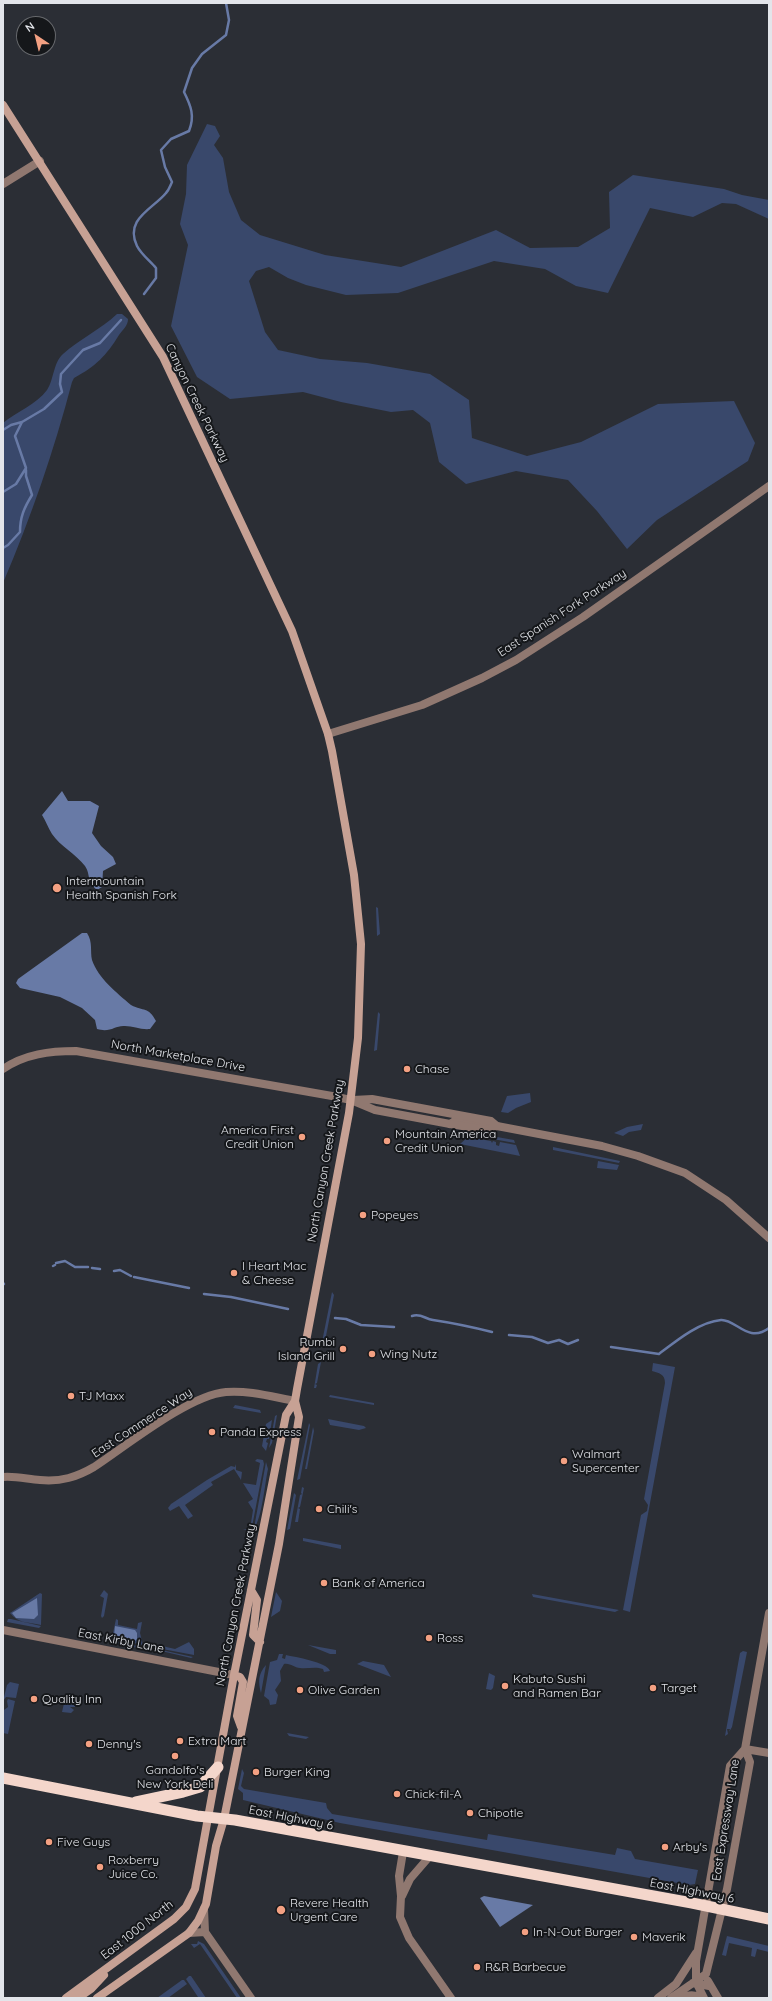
<!DOCTYPE html>
<style>
body{margin:0}
#map{position:relative;width:772px;height:2001px;overflow:hidden;background:#2b2e35;font-family:Quicksand,sans-serif}
canvas{display:block}
.frame{position:absolute;inset:0;border:4px solid #e3e5ea;pointer-events:none}
.north{position:absolute;left:16px;top:16px;width:40px;height:40px;box-sizing:border-box;background:#15171a;border:1px solid #67696d;border-radius:50%;rotate:325deg;font-size:11px;font-weight:700;line-height:16px;text-align:center;color:#e3e5ea}
.north::after{content:'';display:block;margin:auto;width:14px;height:18px;background:#f3a082;clip-path:polygon(50% 0,100% 100%,50% 72%,0 100%)}
</style>
<div id="map">
<canvas width="772" height="2001"></canvas>
<div class="frame"></div>
<div class="north">N</div>
</div>
<script>
const context = document.querySelector('canvas').getContext('2d');
context.lineJoin = 'round';
function fill(path, color) {
  context.fillStyle = color;
  context.fill(path, 'evenodd');
}
function trace(path, color, width, dash) {
  context.strokeStyle = color;
  context.lineWidth = width;
  context.lineCap = dash ? 'butt' : 'round';
  context.setLineDash(dash || []);
  context.stroke(path);
}
function drawText(font, color, halo, rows, align = 'center') {
  context.font = font + ' Quicksand,sans-serif';
  context.lineWidth = 4;
  context.setLineDash([]);
  context.textBaseline = 'middle';
  context.strokeStyle = halo;
  context.fillStyle = color;
  for (const [text, x, y, turn = 0] of rows) {
    context.save();
    context.translate(x, y);
    context.rotate((+turn || 0) * Math.PI / 180);
    context.textAlign = isNaN(turn) ? turn : align;
    if (halo) context.strokeText(text, 0, 0);
    context.fillText(text, 0, 0);
    context.restore();
  }
}
const green = new Path2D(`
 M207,124L215,126L220,136L214,145L223,158L229,192L241,220L260,235L325,255L401,267L496,230L530,248L578,247L610,228L609,192L633,175L724,189L742,195L769,200V219L736,204L722,203L693,217L650,208L608,293L576,286L545,269L494,261L398,293L346,295L306,285L288,278L269,267L256,271L249,281L265,332L278,350L320,359L367,363L430,374L469,400L472,438L527,456L581,442L658,404L734,401L755,443L748,461L657,520L627,549L597,511L568,480L516,471L466,484L439,462L430,423L413,410L391,412L341,402L303,392L230,399L197,377L171,326L188,245L180,224L186,194L187,165Z
 M117,314H122L128,319C128,326 123,329 119,335C106,356 96,366 74,378L72,382C54,451 31,517 3,583V423C16,412 37,404 47,390C54,380 53,363 63,354C80,339 101,329 117,314Z
 M376,907L378,908L380,934L377,936Z
 M378,1012L380,1014L377,1050L374,1051Z
 M530,1093L531,1102L516,1108L508,1113L501,1112L507,1096Z
 M643,1124L641,1130L629,1132L623,1136L614,1133L627,1127Z
 M474,1133L514,1140L515,1143L470,1135Z
 M468,1137L491,1141L492,1143L493,1141L496,1142V1145L499,1146L500,1142L516,1145L520,1156L460,1144Z
 M553,1147L620,1161L619,1163L553,1150Z
 M598,1161L619,1165L617,1170L597,1168Z
 M332,1292L334,1295L325,1341L322,1342Z
 M321,1362L317,1383L315,1384L317,1385L316,1388H314L318,1364Z
 M653,1363L675,1367L630,1612L623,1610L641,1515L647,1511L648,1505L644,1499L665,1383C665,1374 659,1373 652,1371Z
 M330,1395L374,1403V1405L329,1397Z
 M235,1405L260,1410L261,1413L233,1408Z
 M277,1415L272,1443L269,1448L275,1416Z
 M328,1419L364,1426L366,1428L359,1430L330,1425Z
 M272,1420L269,1439H267L266,1442L268,1443L266,1451L262,1446L266,1424Z
 M309,1423L310,1425L300,1479L297,1480Z
 M313,1427L314,1431L307,1469H305Z
 M257,1459L263,1460L264,1464L252,1527L251,1531L243,1529H250L253,1510L248,1502L253,1499L243,1483L256,1485L260,1463L255,1461Z
 M266,1462L268,1469C265,1482 262,1519 254,1528Z
 M236,1464V1470L242,1472L241,1480L234,1469L211,1482L213,1485L185,1505L193,1516L188,1519L179,1506L170,1511L168,1508L171,1504L207,1480L231,1466L235,1467Z
 M302,1487L304,1488L300,1507L298,1508L300,1509L298,1522H295L300,1495L302,1494L301,1493Z
 M294,1493L296,1495L290,1529L287,1530Z
 M303,1538L341,1545V1549L303,1541Z
 M104,1590L108,1594L104,1616L102,1618L101,1616L104,1598L100,1596Z
 M276,1592L282,1601L280,1611L271,1617Z
 M40,1593L42,1594L41,1625C27,1622 18,1623 10,1613Z
 M532,1594L619,1610L615,1612L533,1597Z
 M8,1619H11L41,1626L39,1628L7,1622Z
 M116,1619L118,1620V1625L137,1629L138,1623L142,1622L140,1633L143,1645L114,1639L112,1638Z
 M114,1641L143,1647V1648L142,1649L111,1642Z
 M189,1642L194,1649V1655L157,1648L158,1645L175,1649Z
 M308,1645L336,1650V1654H330Z
 M157,1650V1649L193,1657L191,1658Z
 M743,1651L747,1652L732,1727L729,1732L730,1729H727L728,1734L725,1736L740,1653Z
 M279,1654H283L282,1658L285,1659L286,1655C295,1657 327,1662 330,1671L324,1672L323,1669C315,1666 308,1669 300,1668C294,1668 291,1663 284,1664L280,1671L281,1681L275,1690L278,1695L276,1704L270,1705L269,1700L264,1696L270,1662L277,1660Z
 M363,1661L384,1665L391,1677L357,1664Z
 M266,1665L261,1693C258,1682 258,1674 266,1665Z
 M489,1673L495,1676L493,1688L491,1690L486,1689Z
 M10,1682L19,1684L16,1698L6,1697L3,1701L7,1685Z
 M8,1699L15,1701L8,1734L3,1733V1709L4,1710L8,1707L7,1701Z
 M65,1699L75,1702V1707H70L74,1710L71,1713L62,1712Z
 M287,1733L309,1737L306,1739L289,1736Z
 M242,1769L244,1773L241,1786L244,1789L326,1803L327,1808L332,1814L487,1840L488,1834L615,1855L617,1848L631,1851L635,1859L698,1870L695,1884L689,1885L340,1823L243,1800V1793L238,1789Z
 M727,1936L769,1946V1952L757,1949L755,1957L751,1956L752,1948L729,1943L726,1956L722,1955Z
 M198,1941L204,1944L241,1998H237L200,1944L194,1948L191,1944H197Z
 M189,1976H191L206,1998H197L198,1997L186,1979Z
 M182,1980H184L187,1984L168,1998H157Z`);
const water = new Path2D(`
 M62,791L68,801H90L99,806L92,833L101,846L113,857L116,864L103,871L102,887L97,890C86,881 91,875 85,866C76,854 60,846 52,834C48,828 46,821 42,815Z
 M82,933H87C93,942 90,951 92,960C98,978 117,993 131,1005C144,1012 148,1006 156,1021L150,1029C141,1030 133,1026 125,1026C115,1025 111,1033 97,1029L95,1020L82,1008L60,997L20,988L16,983L18,979Z
 M37,1598L38,1615L34,1619L16,1618L12,1613Z
 M115,1626L135,1630L137,1633V1639L134,1642L115,1638L114,1637Z
 M484,1896L533,1905L500,1927L480,1898Z`);
const stream = new Path2D(`
 M144,294L156,278V268C150,261 141,254 137,246C124,219 153,209 166,193C169,190 170,186 172,182L165,167L161,150L171,139L189,131C195,116 191,106 184,92L192,68L202,54L226,35L229,20L226,3
 M3,430L11,425L22,422
 M3,492L16,484L26,468L15,436L22,422L44,409L62,392L60,384L61,374L83,350L100,343L121,320
 M3,548L8,545L20,532C20,517 24,508 32,495L26,476V470
 M56,1263L65,1261L75,1267H88
 M53,1266L55,1265
 M92,1268L100,1269
 M114,1271L120,1270L131,1276
 M134,1277L189,1288
 M3,1283L4,1284
 M204,1294L231,1297L288,1309
 M412,1316C421,1313 425,1319 433,1320C453,1323 472,1327 492,1332
 M335,1318L346,1319L361,1325L394,1327
 M509,1335L532,1337L548,1343L559,1340L568,1344L578,1340
 M611,1347L659,1354C676,1341 699,1322 721,1320C736,1319 748,1344 769,1328`);
const minor = new Path2D(`
 M450,1124L456,1120L497,1126
 M403,1852L399,1876L401,1896L400,1917L409,1938L451,1998
 M402,1896L410,1879L429,1857`);
const tertiary = new Path2D(`
 M3,184L40,161
 M328,734L422,705L482,678L516,660L583,617L769,486
 M3,1069C25,1054 50,1051 76,1051L332,1096L351,1100L375,1110L450,1124L487,1130L497,1126
 M353,1100L372,1099L491,1121L497,1126L602,1146L638,1156L685,1173L726,1200L769,1238
 M3,1477C16,1476 27,1479 40,1480C61,1482 77,1477 94,1467C126,1446 189,1395 226,1392C248,1390 273,1397 295,1401
 M3,1630L234,1675
 M745,1749L769,1753
 M204,1909L205,1932L251,1998
 M189,1933L205,1932
 M708,1981L718,1998
 M693,1983L709,1986
 M658,1998L676,1984L696,1953
 M671,1998L706,1974L727,1889L750,1762L745,1749
 M683,1998C689,1994 696,1995 702,1998
 M704,1998L696,1982V1961L730,1766L745,1749L769,1613`);
const secondary = new Path2D(`
 M3,105L163,357L292,631L328,734L332,751L354,875L361,944L358,1038L349,1113L297,1389L295,1401L299,1417L279,1544L224,1819L216,1846L206,1904L198,1921L189,1933L97,1998
 M251,1590L257,1600L253,1635L260,1642
 M234,1675L240,1677L243,1682L237,1716L241,1727
 M66,1998L174,1919L186,1907L195,1889L234,1675L286,1415L295,1401
 M78,1998L91,1989L104,1975`);
const trunk = new Path2D(`
 M3,1778L197,1816L235,1820L692,1903L769,1919
 M136,1802L183,1792L200,1787L218,1767`);
const markers = [
 [57,888,5,"#f3a082"],
 [407,1069,4,"#f3a082"],
 [302,1137,4,"#f3a082"],
 [387,1141,4,"#f3a082"],
 [363,1215,4,"#f3a082"],
 [234,1273,4,"#f3a082"],
 [343,1349,4,"#f3a082"],
 [372,1354,4,"#f3a082"],
 [71,1396,4,"#f3a082"],
 [212,1432,4,"#f3a082"],
 [564,1461,4,"#f3a082"],
 [319,1509,4,"#f3a082"],
 [324,1583,4,"#f3a082"],
 [429,1638,4,"#f3a082"],
 [505,1686,4,"#f3a082"],
 [653,1688,4,"#f3a082"],
 [300,1690,4,"#f3a082"],
 [34,1699,4,"#f3a082"],
 [180,1741,4,"#f3a082"],
 [89,1744,4,"#f3a082"],
 [175,1756,4,"#f3a082"],
 [256,1772,4,"#f3a082"],
 [397,1794,4,"#f3a082"],
 [470,1813,4,"#f3a082"],
 [49,1842,4,"#f3a082"],
 [665,1847,4,"#f3a082"],
 [100,1867,4,"#f3a082"],
 [281,1910,5,"#f3a082"],
 [525,1932,4,"#f3a082"],
 [634,1937,4,"#f3a082"],
 [477,1967,4,"#f3a082"]
];
const streetNames = [
 ["Canyon Creek Parkway",197,403,64],
 ["East Spanish Fork Parkway",562,613,-33],
 ["North Marketplace Drive",178,1056,10],
 ["North Canyon Creek Parkway",326,1161,-80],
 ["East Commerce Way",142,1423,-33],
 ["North Canyon Creek Parkway",236,1605,-79],
 ["East Kirby Lane",121,1641,11],
 ["East Highway 6",291,1818,11],
 ["East Expressway Lane",726,1820,-81],
 ["East Highway 6",692,1891,11],
 ["East 1000 North",137,1930,-38]
];
const poiNames = [
 ["Intermountain",66,881],
 ["Health Spanish Fork",66,895],
 ["Chase",415,1069],
 ["America First",294,1130,"right"],
 ["Credit Union",294,1144,"right"],
 ["Mountain America",395,1134],
 ["Credit Union",395,1148],
 ["Popeyes",371,1215],
 ["I Heart Mac",242,1266],
 ["& Cheese",242,1280],
 ["Rumbi",335,1342,"right"],
 ["Island Grill",335,1356,"right"],
 ["Wing Nutz",380,1354],
 ["TJ Maxx",79,1396],
 ["Panda Express",220,1432],
 ["Walmart",572,1454],
 ["Supercenter",572,1468],
 ["Chili's",327,1509],
 ["Bank of America",332,1583],
 ["Ross",437,1638],
 ["Kabuto Sushi",513,1679],
 ["and Ramen Bar",513,1693],
 ["Target",661,1688],
 ["Olive Garden",308,1690],
 ["Quality Inn",42,1699],
 ["Extra Mart",188,1741],
 ["Denny's",97,1744],
 ["Gandolfo's",175,1770,"center"],
 ["New York Deli",175,1784,"center"],
 ["Burger King",264,1772],
 ["Chick-fil-A",405,1794],
 ["Chipotle",478,1813],
 ["Five Guys",57,1842],
 ["Arby's",673,1847],
 ["Roxberry",108,1860],
 ["Juice Co.",108,1874],
 ["Revere Health",290,1903],
 ["Urgent Care",290,1917],
 ["In-N-Out Burger",533,1932],
 ["Maverik",642,1937],
 ["R&R Barbecue",485,1967]
];
fill(green, '#39486b');
fill(water, '#687aa6');
trace(stream, '#687aa6', 2.5);
trace(minor, '#907870', 8);
trace(tertiary, '#907870', 8);
trace(secondary, '#c7a194', 8);
trace(trunk, '#f4d6cb', 11);
for (const [x, y, r, color] of markers) {
  const dot = new Path2D();
  dot.arc(x, y, r, 0, 2 * Math.PI);
  context.fillStyle = color;
  context.fill(dot);
  trace(dot, '#15171a', 1.5);
}
drawText('12px', '#e3e5ea', '#15171a', streetNames);
drawText('12px', '#e3e5ea', '#15171a', poiNames, 'left');
</script>
